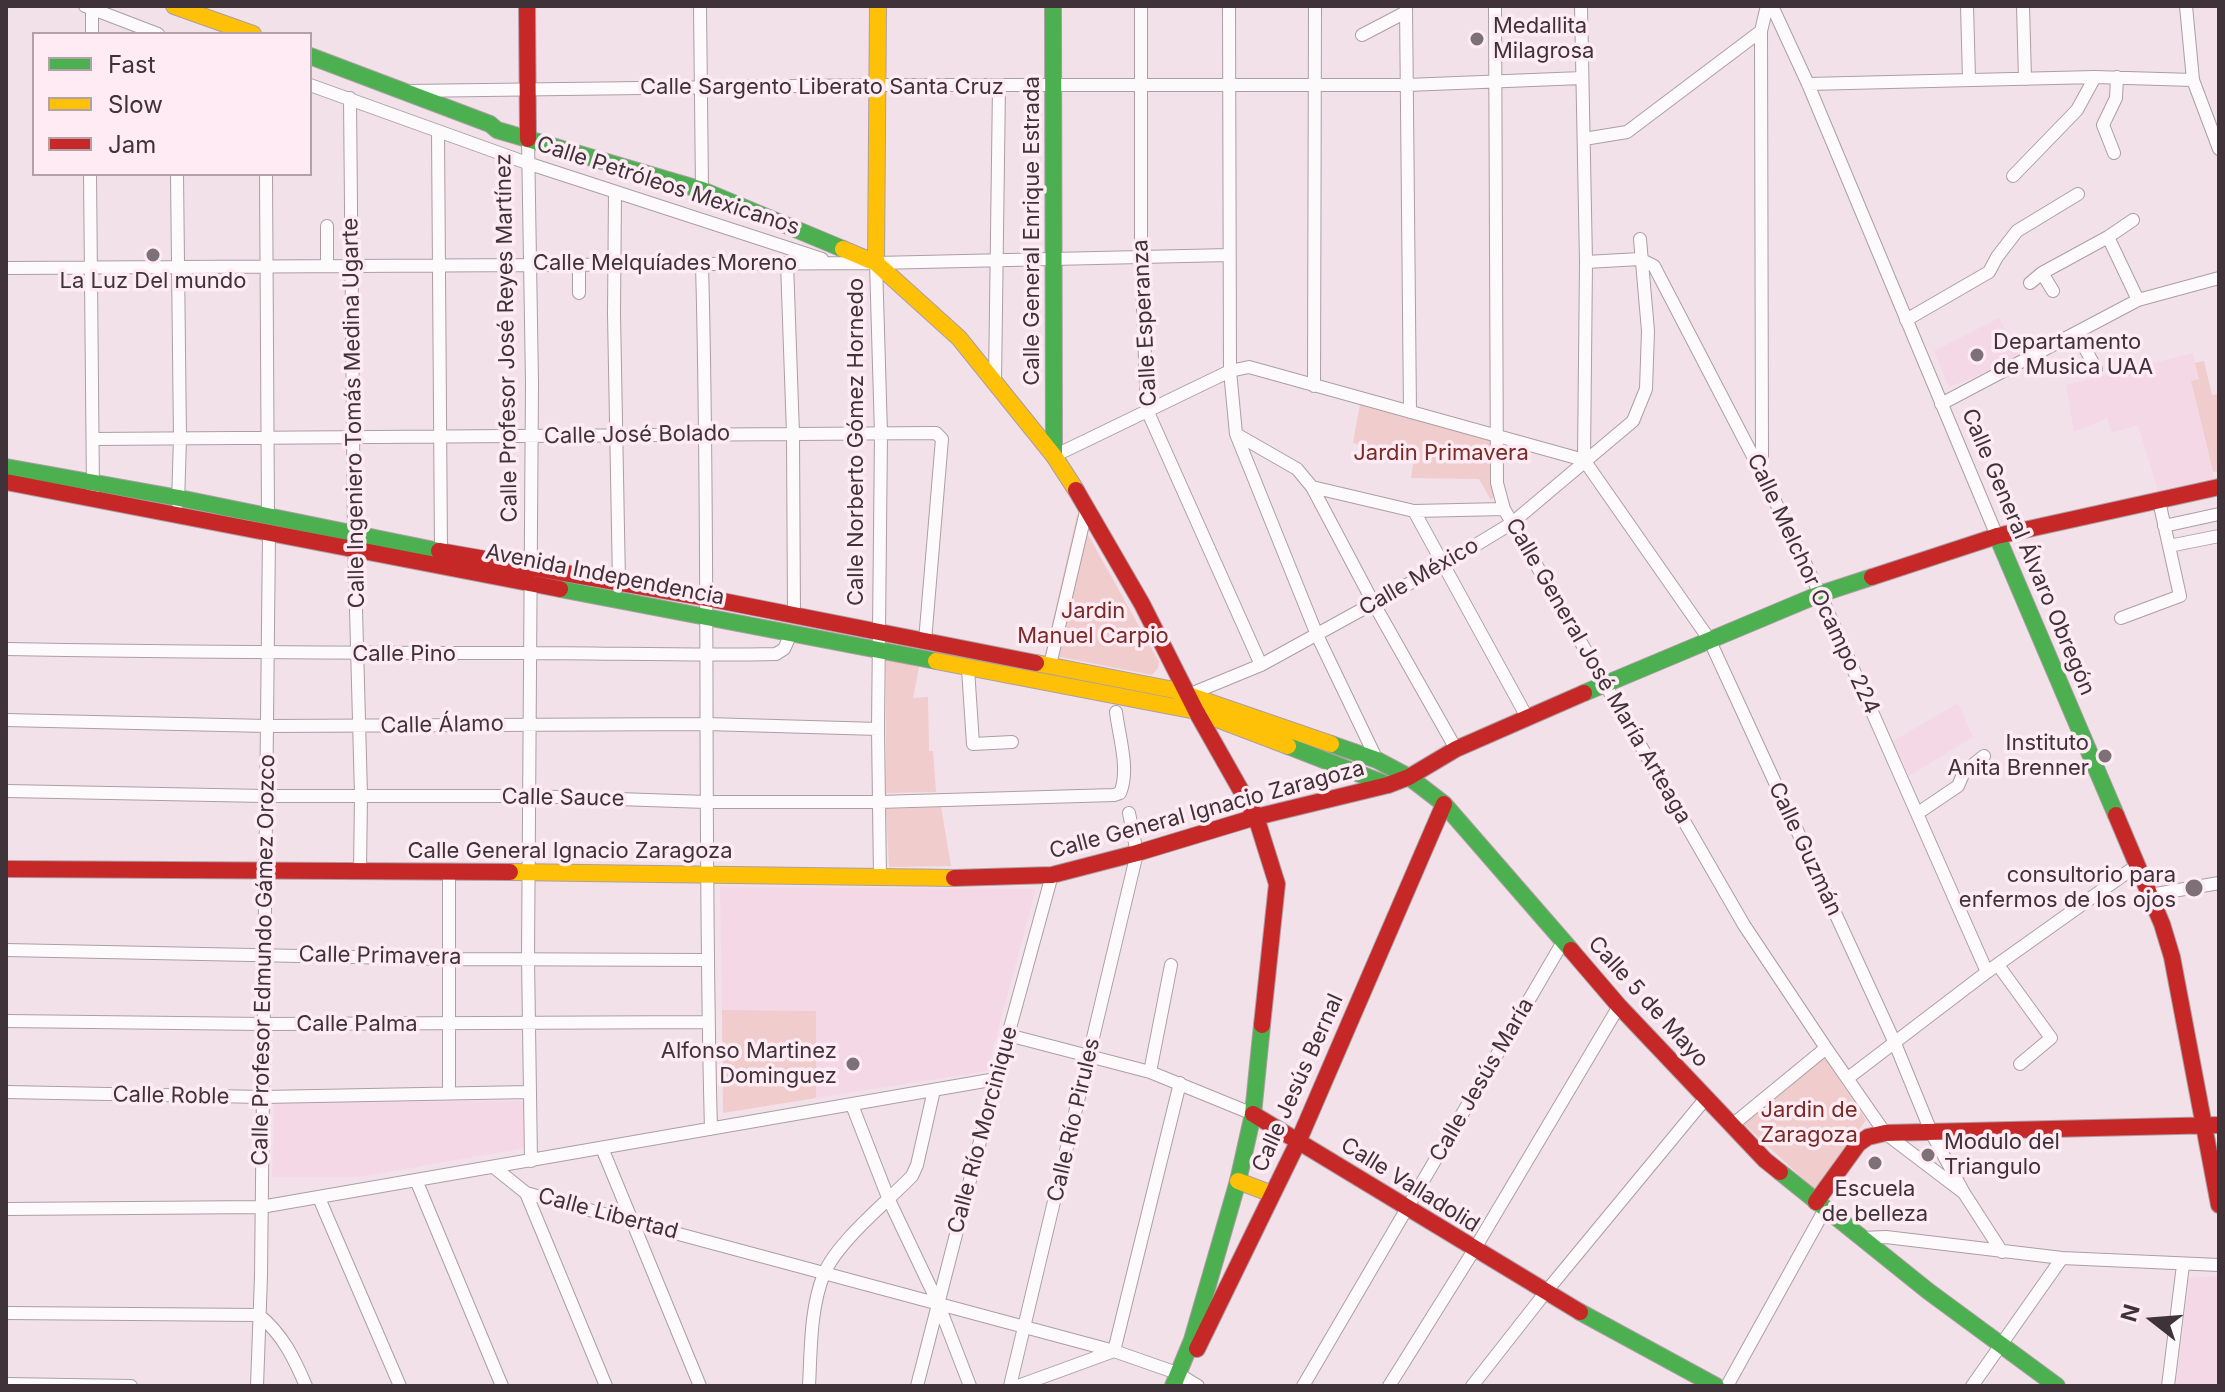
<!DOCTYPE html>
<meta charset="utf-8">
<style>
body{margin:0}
#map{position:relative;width:2225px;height:1392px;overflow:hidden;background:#f2e1e9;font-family:Inter,sans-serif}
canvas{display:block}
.frame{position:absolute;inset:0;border:8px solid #3f3339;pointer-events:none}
.legend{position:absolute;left:32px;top:32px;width:280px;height:144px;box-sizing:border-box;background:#feebf4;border:2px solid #b2a1a9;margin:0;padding:10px 14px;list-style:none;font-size:24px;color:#3f3339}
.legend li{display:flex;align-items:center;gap:16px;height:40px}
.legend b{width:40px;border:2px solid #b2a1a9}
.north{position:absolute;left:2113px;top:1280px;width:80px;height:80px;-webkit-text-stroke:6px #feebf4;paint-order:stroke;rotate:287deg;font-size:22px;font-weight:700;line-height:32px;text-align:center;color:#3f3339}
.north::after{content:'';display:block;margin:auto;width:28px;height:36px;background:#3f3339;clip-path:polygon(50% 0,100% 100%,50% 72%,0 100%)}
</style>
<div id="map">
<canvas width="2225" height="1392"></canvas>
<div class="frame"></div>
<ul class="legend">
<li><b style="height:10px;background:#4caf50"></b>Fast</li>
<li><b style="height:10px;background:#ffc107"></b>Slow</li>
<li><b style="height:10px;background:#c62828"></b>Jam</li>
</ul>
<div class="north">N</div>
</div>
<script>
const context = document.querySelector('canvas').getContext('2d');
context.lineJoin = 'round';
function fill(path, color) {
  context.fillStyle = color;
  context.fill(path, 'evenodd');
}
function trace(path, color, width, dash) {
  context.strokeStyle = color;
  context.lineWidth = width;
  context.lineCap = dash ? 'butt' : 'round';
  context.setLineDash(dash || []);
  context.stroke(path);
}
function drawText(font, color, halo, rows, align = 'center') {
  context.font = font + ' Inter,sans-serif';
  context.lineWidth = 7;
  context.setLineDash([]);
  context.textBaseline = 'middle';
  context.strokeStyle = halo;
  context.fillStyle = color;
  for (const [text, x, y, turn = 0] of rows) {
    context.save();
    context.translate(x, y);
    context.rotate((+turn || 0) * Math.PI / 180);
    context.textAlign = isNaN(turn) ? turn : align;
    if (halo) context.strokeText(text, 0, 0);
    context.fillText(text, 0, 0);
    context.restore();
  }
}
const built = new Path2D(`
 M1999,318L2021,358L1949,387L1934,351Z
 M2193,353L2199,379L2191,382L2214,478L2158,491L2138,425L2111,433L2107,418L2074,432L2066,385Z
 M1958,703L1973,737L1909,776L1893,741Z
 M720,887L1036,889L987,1071L816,1098V1011L722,1010Z
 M525,1101L526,1148L358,1177H272L274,1102Z
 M2219,1276V1386H2176L2189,1278Z`);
const green = new Path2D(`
 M2204,361L2212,395L2219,394V450L2217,451L2219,471L2213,472L2191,381L2199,379L2195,363Z
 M1360,404L1486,438L1491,442L1495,495L1491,500L1479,479L1411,478L1414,457L1353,443Z
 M1077,515L1159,662L1158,668L1152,675L1045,654Z
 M886,658L919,667L913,698L928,697L929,751H933L936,792L886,793Z
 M941,807L951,866L889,867L886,809Z
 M722,1010L816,1011V1098L723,1113Z
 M1822,1054L1866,1120L1815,1190L1742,1122Z`);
const street = new Path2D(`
 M85,6L158,34
 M700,6L702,190
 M1141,6V256L1147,410L1261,665
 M1229,6L1230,371L1236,434L1317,635L1377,760
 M1406,6L1410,412
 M1495,6L1497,483L1504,509L1744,925L1826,1048L1885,1133L1964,1193
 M1581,6L1586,262L1584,460
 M1772,6L1808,84L1997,536
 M1967,6L1969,79
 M2023,6L2025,79
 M2186,6L2193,80L2219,149
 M92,34V8
 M1362,35L1406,12
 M1808,84L2095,77L2193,80
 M310,85L527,163L822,259
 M406,91L878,85H1407L1582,78
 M350,98L354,535L361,795L360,872
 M438,132L441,551
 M528,139L532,383L528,958L531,1161
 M1584,139L1627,132L1761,31
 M2114,153L2103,125L2116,98L2117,77
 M90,174L93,491
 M177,174L180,439L178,503
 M266,174L268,516
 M2013,176L2077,110L2095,77
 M615,192L614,314L619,583
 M327,226V266
 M2108,237L2138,300
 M1586,262L1640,259L1654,266L1758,466L1820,594L1987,972
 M787,263L793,434L794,615
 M876,263L881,434L878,729L880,878
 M579,265V293
 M702,265C710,553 703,841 711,1129
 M6,268L876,263L1229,255
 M2042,273L2108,237L2133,220
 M2030,283L2042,273L2053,291
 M1906,320L1989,272L1997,257L2017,231L2078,194
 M2077,333L2096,369
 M995,382L999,86
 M1314,386L1315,6
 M1941,404L2138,300L2219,278
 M1236,434L1297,469L1312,487L1414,511L1504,509
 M93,439L936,433L942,439L925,641
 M1054,456L1230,371L1249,367L1584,460
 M1584,460L1709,639L1894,1041L1932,1134L1964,1193L2002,1252
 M1758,466L1762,457L1761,31L1767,6
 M1312,487L1374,604L1456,749
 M1414,511L1528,719
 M2164,526L2219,514
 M2169,546L2219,536
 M2121,618L2180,596L2159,501
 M6,649C180,652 354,653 528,653C611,653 693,656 776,654L784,649L791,634
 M1050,665L1087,507
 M968,669L973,744L1012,742
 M1188,695L1261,665L1443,565L1512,523L1633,421L1646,389L1648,331L1640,239
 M6,720L267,726L707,724L878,729
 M6,791L265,796H529L706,802H879L1114,795L1120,793C1130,770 1119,737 1116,712
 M1918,813L1958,786L1964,772L1984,756
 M2150,895L2219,883
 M6,950L448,959L706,960
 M1998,965L2051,1038L2020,1064
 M6,1021L264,1024L708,1022
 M1008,1035L1150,1072L1253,1114
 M1150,1072L1171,965
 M1848,1078L1987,972L2136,866
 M6,1092L263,1097L529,1092
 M449,1092V873
 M852,1105L889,1200L938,1303L970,1386
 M1731,1126L1826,1048
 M602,1148L700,1386
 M495,1168L526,1193L1114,1351L1177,1373L1198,1386
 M416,1180L502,1386
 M526,1193L606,1386
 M319,1198L400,1386
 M6,1209L261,1207L996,1079
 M1861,1238L1886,1237L2062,1258L2219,1265
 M6,1313L259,1315C283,1335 294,1358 306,1386
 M6,1384L131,1386
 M257,1386L261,1276L269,534
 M809,1386C811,1350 810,1308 824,1274C837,1242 887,1202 912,1176L917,1165L934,1090
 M917,1386L996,1079L1052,875
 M1010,1386L1137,853L1129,813
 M1018,1386L1114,1351L1180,1083
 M1303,1386L1564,940
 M1389,1386L1474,1250L1619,1006
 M1472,1386L1545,1293L1706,1098
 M1727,1386L1825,1209
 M1972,1386L2062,1258
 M2168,1386L2183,1265`);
const fast = new Path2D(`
 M1053,6L1054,456
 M310,56L490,124L497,130L702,190L843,249
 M6,467L179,498L439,551
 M1997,536L2116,815
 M560,589L936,661
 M1584,693L1820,594L1872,577
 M1331,744L1377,760L1409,777L1444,804L1571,950
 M1288,746L1388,785
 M1780,1172L1928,1291L2057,1386
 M1580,1312L1716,1386
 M1173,1386L1192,1340L1238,1181L1253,1114L1262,1025`);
const slow = new Path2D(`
 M174,6L253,34
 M843,249L876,263L959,338L1054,456L1076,490
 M876,263L878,6
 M936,661L1196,711L1288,746
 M1036,663L1174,690L1331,744
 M510,872L954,878
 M1238,1181L1272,1194`);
const jam = new Path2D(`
 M527,6L528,139
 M6,482L560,589
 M1076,490L1142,604L1196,711L1256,817L1277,884L1262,1025
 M439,551L707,598L1036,663
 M1872,577L1997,536L2219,487
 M2116,815L2162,924L2172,957L2219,1205
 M6,869L510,872
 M954,878L1052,875L1137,853L1256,817L1388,785L1409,777L1456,749L1584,693
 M1571,950L1619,1006L1765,1160L1780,1172
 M1253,1114L1580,1312
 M1816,1202L1858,1144L1868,1137L1885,1133L2219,1125
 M1197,1349L1298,1142L1444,804`);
const markers = [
 [1477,39,8,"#7e7077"],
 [153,255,8,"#7e7077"],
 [1977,355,8,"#7e7077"],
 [2105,756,8,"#7e7077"],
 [2194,888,10,"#7e7077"],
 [853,1064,8,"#7e7077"],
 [1928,1155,8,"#7e7077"],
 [1875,1163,8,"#7e7077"]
];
const poiNames = [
 ["Medallita",1493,26],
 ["Milagrosa",1493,51],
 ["La Luz Del mundo",153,281,"center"],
 ["Departamento",1993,342],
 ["de Musica UAA",1993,367],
 ["Instituto",2089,743,"right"],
 ["Anita Brenner",2089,768,"right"],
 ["consultorio para",2176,875,"right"],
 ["enfermos de los ojos",2176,900,"right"],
 ["Alfonso Martinez",837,1051,"right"],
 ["Dominguez",837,1076,"right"],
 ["Modulo del",1944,1142],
 ["Triangulo",1944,1167],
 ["Escuela",1875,1189,"center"],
 ["de belleza",1875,1214,"center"]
];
const streetNames = [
 ["Calle Sargento Liberato Santa Cruz",822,87],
 ["Calle Petróleos Mexicanos",668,186,18],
 ["Calle General Enrique Estrada",1032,231,-90],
 ["Calle Melquíades Moreno",665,263],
 ["Calle Esperanza",1145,323,-93],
 ["Calle Profesor José Reyes Martínez",507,338,-91],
 ["Calle Ingeniero Tomás Medina Ugarte",354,413,-91],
 ["Calle José Bolado",637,435,-1],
 ["Calle Norberto Gómez Hornedo",856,442,-90],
 ["Calle General Álvaro Obregón",2028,552,67],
 ["Avenida Independencia",605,575,11],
 ["Calle México",1419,577,-30],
 ["Calle Melchor Ocampo 224",1813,584,65],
 ["Calle Pino",404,654],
 ["Calle General José María Arteaga",1598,671,60],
 ["Calle Álamo",442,725,-1],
 ["Calle Sauce",563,798,1],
 ["Calle General Ignacio Zaragoza",1207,810,-15],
 ["Calle Guzmán",1805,849,65],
 ["Calle General Ignacio Zaragoza",570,851],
 ["Calle Primavera",380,956,1],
 ["Calle Profesor Edmundo Gámez Orozco",264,960,-89],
 ["Calle 5 de Mayo",1648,1002,48],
 ["Calle Palma",357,1024],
 ["Calle Jesús María",1482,1080,-60],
 ["Calle Jesús Bernal",1298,1083,-66],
 ["Calle Roble",171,1096,1],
 ["Calle Río Pirules",1074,1120,-77],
 ["Calle Río Morcinique",983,1130,-75],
 ["Calle Valladolid",1410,1185,32],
 ["Calle Libertad",608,1214,15]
];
const parkNames = [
 ["Jardin Primavera",1441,453],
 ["Jardin",1093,611],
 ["Manuel Carpio",1093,636],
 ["Jardin de",1809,1110],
 ["Zaragoza",1809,1135]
];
fill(built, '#f5d8e6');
fill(green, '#f0cccc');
trace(street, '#ac9ea5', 14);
trace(fast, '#ac9ea5', 18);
trace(slow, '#ac9ea5', 18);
trace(jam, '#ac9ea5', 18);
trace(street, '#fdfafc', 12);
trace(fast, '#4caf50', 16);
trace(slow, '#ffc107', 16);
trace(jam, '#c62828', 16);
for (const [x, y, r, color] of markers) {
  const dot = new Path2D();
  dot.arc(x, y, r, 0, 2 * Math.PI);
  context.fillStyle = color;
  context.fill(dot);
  trace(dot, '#feebf4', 3);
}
drawText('22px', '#3f3339', '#feebf4', poiNames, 'left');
drawText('22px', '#3f3339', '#feebf4', streetNames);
drawText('22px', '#782b27', '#feebf4', parkNames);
</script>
